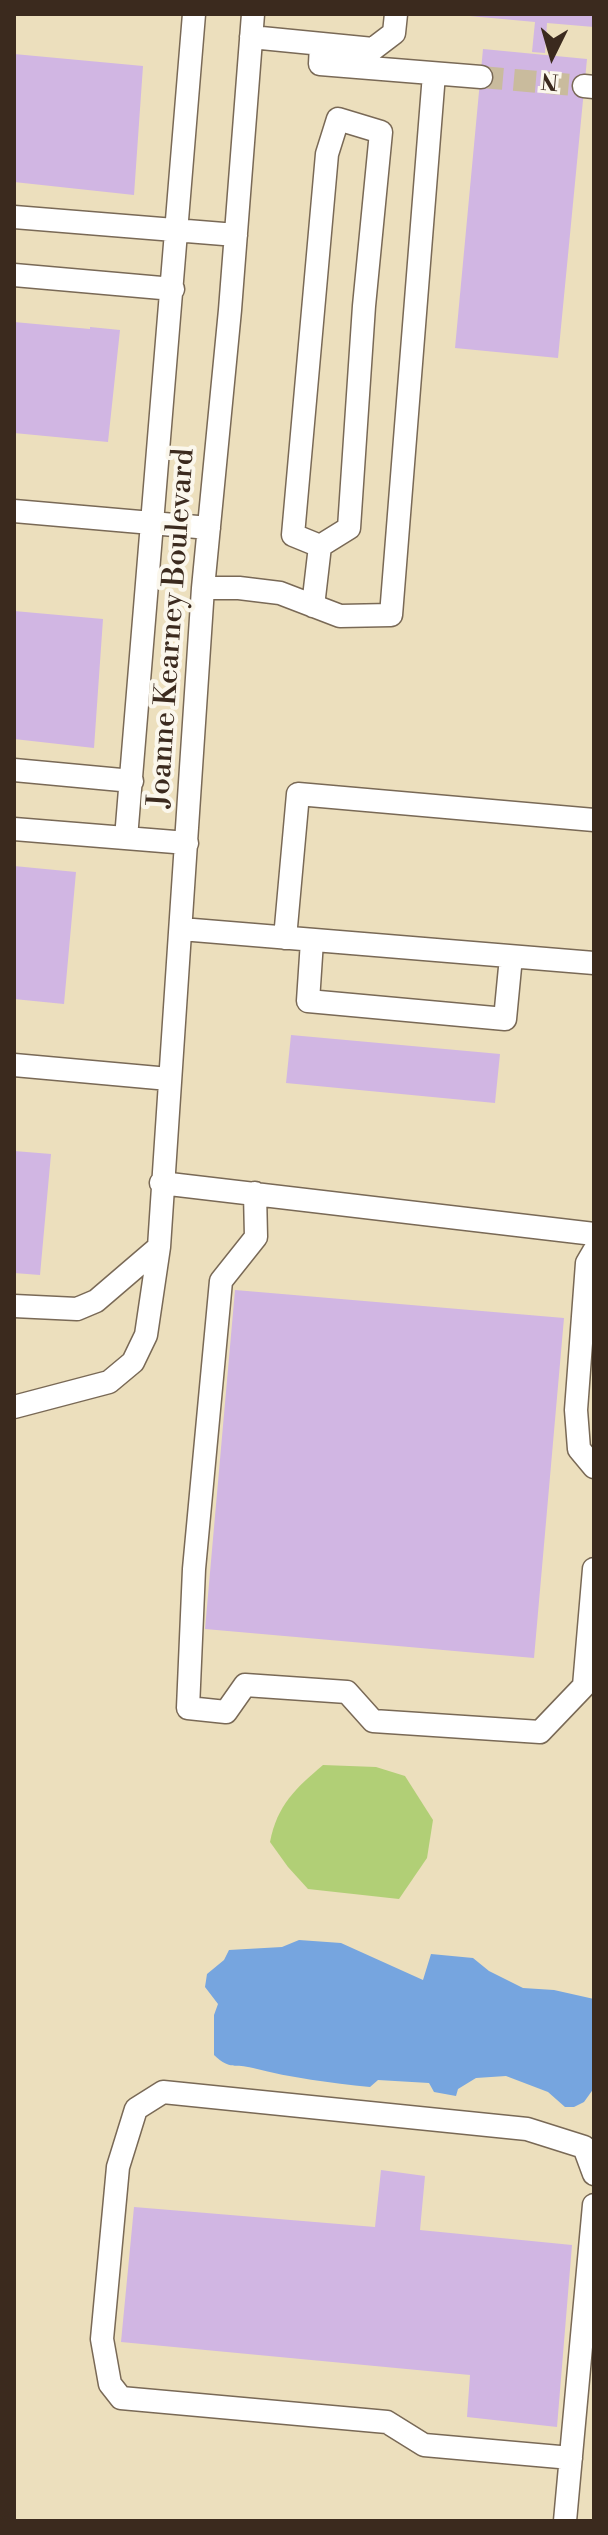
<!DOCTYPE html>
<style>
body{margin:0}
#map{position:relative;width:608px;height:2535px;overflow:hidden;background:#ecdfbd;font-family:"Libre Bodoni",serif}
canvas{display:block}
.frame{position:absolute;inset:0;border:16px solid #3b2a1e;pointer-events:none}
.north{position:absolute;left:512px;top:16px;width:80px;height:80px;-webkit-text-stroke:6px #fbf7ec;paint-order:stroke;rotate:185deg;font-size:22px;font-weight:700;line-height:32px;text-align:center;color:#3b2a1e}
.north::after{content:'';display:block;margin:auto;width:28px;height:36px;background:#3b2a1e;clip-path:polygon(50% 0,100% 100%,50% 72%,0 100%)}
</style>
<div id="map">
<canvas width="608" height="2535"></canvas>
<div class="frame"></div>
<div class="north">N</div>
</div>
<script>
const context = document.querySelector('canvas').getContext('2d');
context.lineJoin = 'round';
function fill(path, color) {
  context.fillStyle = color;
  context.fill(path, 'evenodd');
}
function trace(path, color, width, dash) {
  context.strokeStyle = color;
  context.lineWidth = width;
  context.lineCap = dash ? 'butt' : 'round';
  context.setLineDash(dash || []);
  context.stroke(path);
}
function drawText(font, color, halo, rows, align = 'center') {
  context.font = font + ' "Libre Bodoni",serif';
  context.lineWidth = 8;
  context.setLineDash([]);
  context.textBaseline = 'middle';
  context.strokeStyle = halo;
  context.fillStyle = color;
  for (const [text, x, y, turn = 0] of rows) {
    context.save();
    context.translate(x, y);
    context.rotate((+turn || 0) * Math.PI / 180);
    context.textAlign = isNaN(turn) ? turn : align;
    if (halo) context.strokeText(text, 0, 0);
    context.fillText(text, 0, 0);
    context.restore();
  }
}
const green = new Path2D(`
 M323,1765L376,1767L405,1776L433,1820L427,1858L399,1899L308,1889L288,1867L270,1842C277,1805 296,1788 323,1765Z`);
const water = new Path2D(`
 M299,1940L341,1943L423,1980L431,1954L473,1958L489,1971L523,1988L554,1990L594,1999V2088L584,2102L574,2107H565L548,2092L506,2076L476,2078L458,2089L456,2096L434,2092L429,2083L378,2080L370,2087C330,2083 292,2078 253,2068C234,2063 231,2071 214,2055V2015L218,2004L205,1987L207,1974L224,1960L229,1950L282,1947Z`);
const building = new Path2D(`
 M470,14H594V27L547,23L545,53L532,52L535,22L470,16Z
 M483,49L587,59L558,358L455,348Z
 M14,54L143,66L134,195L14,182Z
 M14,322L90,329V327L120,330L108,442L14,433Z
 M14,611L103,619L94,748L14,739Z
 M14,866L76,872L64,1004L14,999Z
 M291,1035L500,1054L495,1103L286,1083Z
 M14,1151L51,1154L40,1275L14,1273Z
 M235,1290L564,1318L534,1658L205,1629Z
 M381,2170L425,2176L420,2230L572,2245L557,2427L467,2417L470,2375L121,2342L134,2207L375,2227Z`);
const minorTunnel = new Path2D(`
 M481,77L584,86`);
const minor = new Path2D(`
 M251,37L373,49L394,33L396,14
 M321,44L320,64L481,77
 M584,86L594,87
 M14,217L236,235
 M14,275L173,289
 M14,511L209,528
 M203,588H239L280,593L340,616L391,615L434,74
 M313,606L320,546L349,528L364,306L381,132L338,119L327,154L293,535L320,546
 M14,770L132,781
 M14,829L187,843
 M126,838L194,14
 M181,929L594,963
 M285,938L298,794L594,820
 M312,941L308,1001L505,1019L511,957
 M14,1065L169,1079
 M161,1183L594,1234
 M255,1193L256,1237L221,1281L194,1569L188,1708L226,1712L245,1685L347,1692L373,1721L540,1732L584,1686L594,1569
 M594,1251L587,1263L576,1410L579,1449L594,1467
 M14,1306L77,1309L96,1301L159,1247
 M14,1407L109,1382L133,1362L146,1335L159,1247L203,588L230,310L253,14
 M571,2458L424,2445L387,2422L121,2398L110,2384L102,2339L118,2167L136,2109L163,2092L527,2129L584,2147L594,2174
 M565,2521L594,2205`);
const streetNames = [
 ["Joanne Kearney Boulevard",173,628,-86]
];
fill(green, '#b1cf76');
fill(water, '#76a5df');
fill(building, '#d1b6e3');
trace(minorTunnel, '#c9bb9d', 22, [22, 11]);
trace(minor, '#796956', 25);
trace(minor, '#fff', 22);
drawText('30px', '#3b2a1e', '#fbf7ec', streetNames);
</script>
